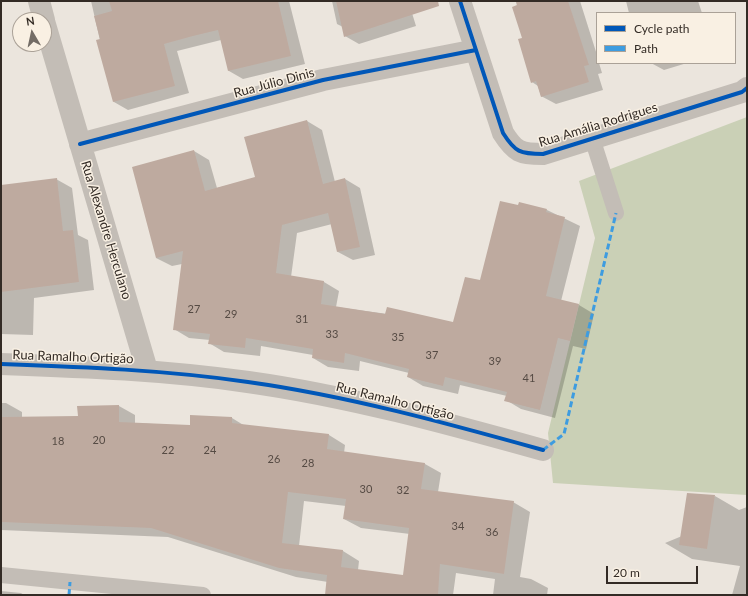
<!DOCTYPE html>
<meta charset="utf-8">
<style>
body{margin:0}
#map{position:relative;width:748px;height:596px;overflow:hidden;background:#ebe5dd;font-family:Lato,sans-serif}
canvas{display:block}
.frame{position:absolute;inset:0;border:2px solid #332b25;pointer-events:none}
.legend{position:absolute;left:596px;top:12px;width:140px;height:52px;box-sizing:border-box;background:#f9f0e3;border:1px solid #aaa197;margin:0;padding:5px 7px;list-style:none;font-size:12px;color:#332b25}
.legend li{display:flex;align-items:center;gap:8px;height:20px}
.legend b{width:20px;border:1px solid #aaa197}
.north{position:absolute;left:12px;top:12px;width:40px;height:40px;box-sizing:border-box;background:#f9f0e3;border:1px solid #aaa197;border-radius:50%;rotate:351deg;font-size:11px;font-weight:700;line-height:16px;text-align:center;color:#332b25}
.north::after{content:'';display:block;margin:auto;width:14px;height:18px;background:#736c65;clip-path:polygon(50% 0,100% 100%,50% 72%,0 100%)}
.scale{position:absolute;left:606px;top:566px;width:92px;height:18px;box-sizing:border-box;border:2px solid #332b25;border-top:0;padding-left:5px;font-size:12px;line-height:14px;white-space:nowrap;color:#332b25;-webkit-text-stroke:3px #f9f0e3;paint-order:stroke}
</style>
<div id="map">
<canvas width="748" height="596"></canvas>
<div class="frame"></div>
<ul class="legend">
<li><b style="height:5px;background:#0057b8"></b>Cycle path</li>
<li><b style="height:5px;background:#3e9ce0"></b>Path</li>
</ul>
<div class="north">N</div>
<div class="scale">20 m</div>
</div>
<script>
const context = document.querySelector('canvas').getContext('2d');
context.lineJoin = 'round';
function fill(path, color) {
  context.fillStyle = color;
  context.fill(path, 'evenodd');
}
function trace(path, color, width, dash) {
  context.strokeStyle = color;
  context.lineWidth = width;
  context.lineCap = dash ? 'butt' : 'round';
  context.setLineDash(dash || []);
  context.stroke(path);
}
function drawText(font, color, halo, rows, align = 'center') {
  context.font = font + ' Lato,sans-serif';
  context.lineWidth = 3;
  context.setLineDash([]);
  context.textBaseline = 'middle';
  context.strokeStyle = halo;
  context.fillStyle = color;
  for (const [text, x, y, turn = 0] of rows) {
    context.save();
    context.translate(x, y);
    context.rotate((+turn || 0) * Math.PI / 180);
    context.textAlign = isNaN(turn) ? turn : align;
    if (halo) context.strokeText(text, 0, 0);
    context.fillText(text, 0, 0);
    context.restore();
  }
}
const green = new Path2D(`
 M747,117V495L553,483L548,433L595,238L579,181Z`);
const shadow = new Path2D(`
 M91,1H289L305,64L243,79L229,71L221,40L177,51L189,93L128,110L114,102Z
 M332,1H413L412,13L416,26L359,44L345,36L343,27L337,24Z
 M516,1H580L597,55V63H599L602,73L598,74L603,90L556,104L541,96L538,86L532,82Z
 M626,1H698L702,13H629Z
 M651,63H687L664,70Z
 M307,121L322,130L335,182L345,179L360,188L375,255L353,260L338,252L332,224L297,233L291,277L324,282L339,291L336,307L454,323L481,282L519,207L547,210L580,226L561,301L579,305L594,314L586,349L573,346L555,418L521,409L506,400L507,396L460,385L458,394L423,386L408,377L409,373L360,361L359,371L328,367L313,358V355L261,346L260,356L224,352L209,343L210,340L189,338L174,329L182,264L172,266L156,258L194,151L209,160L217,188L256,178Z
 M56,179L72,188L78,235L88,240L94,290L34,298L33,335L1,334V186Z
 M1,403H6L22,412V418L79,417L119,406L135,415V423L191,426L232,418L245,426L329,435L345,445L344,453L425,464L441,473L438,492L513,502L530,512L520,577L531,579L548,588L547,595H493L495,579L456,573L453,595H326L328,582L296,577L168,537L1,530ZM304,501L346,506L344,519L361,528L410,534L404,576L358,570L359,561L343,551L299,546Z
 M715,496L739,510L747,507V595H732L740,566L692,559L665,543L682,536Z
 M1,591L21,593L24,595H1Z`);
const building = new Path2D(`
 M109,1H278L291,56L228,71L218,30L193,36L164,44L175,86L113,102L96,40L100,39L94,16L112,11Z
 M336,1H438L439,6L344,37Z
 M516,1H568L589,65L584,66L589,82L541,97L536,81L531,83L518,39L522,38L512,7L517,5Z
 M307,120L323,184L345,178L360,247L337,252L328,213L282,225L276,273L324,281L321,304L385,314L387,307L453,322L465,277L480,280L500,201L518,205L519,202L547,209L546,212L565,217L546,296L579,304L570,341L558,338L540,410L504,401L507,392L445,377L443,386L407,377L409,369L345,353L344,363L312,358L313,349L246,338L245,348L208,344L210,334L173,330L183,251L156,258L132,167L194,150L205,191L255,177L244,137Z
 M57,178L63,231L73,230L79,282L1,292V185Z
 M119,405V422L190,425V415L232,417V423L329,434L327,449L425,463L421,489L514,501L504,574L440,564L438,595H325L327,575L279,568L151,528L1,522V417L78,416L77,406ZM288,492L346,499L343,519L409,528L403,575L341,567L343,550L282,543Z
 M687,493L715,495L707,549L679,545Z`);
const service = new Path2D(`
 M592,138L616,213
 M1,575L203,595`);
const minor = new Path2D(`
 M39,1L44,20
 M460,1L503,133C515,152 520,154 543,154L742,92L747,88
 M44,21L147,370
 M80,144L323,80L476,50
 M1,364C84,367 166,370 248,382C348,396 446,423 543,450`);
const quiet = new Path2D(`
 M543,450L564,434L616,213
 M69,595L70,582`);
const cycleway = new Path2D(`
 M460,1L503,133C515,152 520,154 543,154L742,92L747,88
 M80,144L323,80L476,50
 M1,364C84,367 166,370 248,382C348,396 446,423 543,450`);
const numberNames = [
 ["27",194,309],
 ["29",231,314],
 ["31",302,319],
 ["33",332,334],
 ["35",398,337],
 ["37",432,355],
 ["39",495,361],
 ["41",529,378],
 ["20",99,440],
 ["18",58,441],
 ["22",168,450],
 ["24",210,450],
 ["26",274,459],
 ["28",308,463],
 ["30",366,489],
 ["32",403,490],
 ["34",458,526],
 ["36",492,532]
];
const streetNames = [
 ["Rua Júlio Dinis",274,83,-15],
 ["Rua Amália Rodrigues",598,125,-17],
 ["Rua Alexandre Herculano",106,230,73],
 ["Rua Ramalho Ortigão",73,357,2],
 ["Rua Ramalho Ortigão",395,401,14]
];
fill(green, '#cad0b6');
fill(shadow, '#0003');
fill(building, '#beaa9f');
trace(service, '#c3bdb6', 16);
trace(minor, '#c3bdb6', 22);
trace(quiet, '#3e9ce0', 3, [6, 3]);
trace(cycleway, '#0057b8', 4);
drawText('11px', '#564b44', null, numberNames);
drawText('13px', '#332b25', '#f9f0e3', streetNames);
</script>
